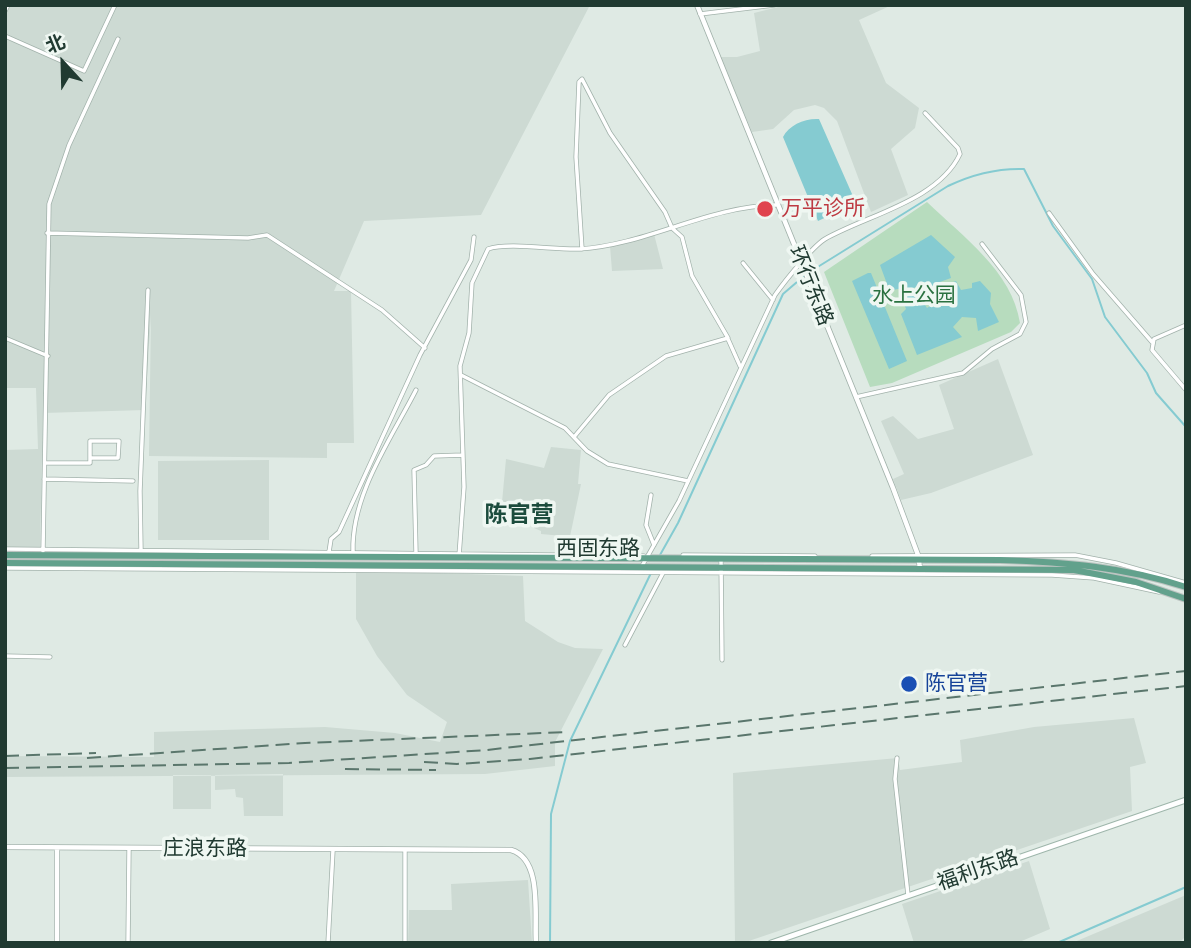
<!DOCTYPE html>
<meta charset="utf-8">
<style>
body{margin:0}
#map{position:relative;width:1191px;height:948px;overflow:hidden;background:#dfeae4;font-family:"Archivo Narrow","Noto Sans SC",sans-serif}
canvas{display:block}
.frame{position:absolute;inset:0;border:7px solid #203a31;pointer-events:none}
.north{position:absolute;left:28px;top:28px;width:70px;height:70px;-webkit-text-stroke:5px #eff7f2;paint-order:stroke;rotate:338deg;font-size:19px;font-weight:700;line-height:28px;text-align:center;color:#203a31}
.north::after{content:'';display:block;margin:auto;width:24px;height:32px;background:#203a31;clip-path:polygon(50% 0,100% 100%,50% 72%,0 100%)}
</style>
<div id="map">
<canvas width="1191" height="948"></canvas>
<div class="frame"></div>
<div class="north">北</div>
</div>
<script>
const context = document.querySelector('canvas').getContext('2d');
context.lineJoin = 'round';
function fill(path, color) {
  context.fillStyle = color;
  context.fill(path, 'evenodd');
}
function trace(path, color, width, dash) {
  context.strokeStyle = color;
  context.lineWidth = width;
  context.lineCap = dash ? 'butt' : 'round';
  context.setLineDash(dash || []);
  context.stroke(path);
}
function drawText(font, color, halo, rows, align = 'center') {
  context.font = font + ' "Archivo Narrow","Noto Sans SC",sans-serif';
  context.lineWidth = 7;
  context.setLineDash([]);
  context.textBaseline = 'middle';
  context.strokeStyle = halo;
  context.fillStyle = color;
  for (const [text, x, y, turn = 0] of rows) {
    context.save();
    context.translate(x, y);
    context.rotate((+turn || 0) * Math.PI / 180);
    context.textAlign = isNaN(turn) ? turn : align;
    if (halo) context.strokeText(text, 0, 0);
    context.fillText(text, 0, 0);
    context.restore();
  }
}
const built = new Path2D(`
 M5,5H590L481,215L364,221L334,291H351L354,443H327V458L149,456L151,314L145,410L43,413L40,548L5,547V450L38,449L36,388H5Z
 M786,5H892L859,20L886,83L919,108L915,128L891,149L908,195L871,212L837,121L824,108L815,105L794,110L773,129L752,132L720,57H737L760,51L754,13Z
 M654,234L663,269L612,271L610,246Z
 M998,359L1033,455L931,493L901,500L893,479L904,474L881,421L893,416L918,439L954,429L939,385Z
 M551,447L581,450L578,484H581L568,546H563V536L541,534V531L534,528V519L501,513L506,459L544,468Z
 M269,460V540H158V461Z
 M356,570L523,576L525,621L558,642L575,648L603,649L555,742V766L485,774L5,777V756L154,757V732L325,727L395,733L440,742L447,722L407,695L377,656L356,619Z
 M1134,718L1146,763L1130,767L1132,811L743,943H735L733,773L898,758L900,770L962,762L960,740L1034,727Z
 M283,774V816H244L243,798L236,797L235,789L215,790V775Z
 M173,775H211V809H173Z
 M1029,861L1050,929L1017,943H914L902,904Z
 M528,880L532,943H408L409,910H452L451,884Z
 M1186,895V936L1179,943H1072Z`);
const green = new Path2D(`
 M927,202C963,237 1012,271 1020,323L1011,332L892,383L870,387L824,272Z`);
const water = new Path2D(`
 M819,119L856,203L818,221L783,137C789,125 805,118 819,119Z
 M931,235L955,257L948,267L951,278L937,283L934,288L926,283C914,292 901,285 890,292L880,265Z
 M868,273H871L907,361L889,369L852,281Z
 M956,281L961,290L972,288V283L980,281L991,293L990,304L999,322L978,331L976,318L962,317L953,327L962,337L917,355L901,314L906,309L900,294L916,292L927,308L938,301L934,294L941,286Z`);
const stream = new Path2D(`
 M808,273L948,186C973,174 996,168 1024,169L1053,226L1092,279L1105,317L1147,373L1156,393L1186,427
 M660,555L678,523L783,294L804,276
 M550,943L551,814L570,741L651,573
 M1057,943L1186,887`);
const minor = new Path2D(`
 M5,11L8,5
 M700,14L774,5
 M5,36L84,71L115,5
 M1049,213L1093,274L1152,342
 M47,233L248,238L267,235L382,310L425,348
 M743,263L773,300
 M1186,325L1154,339L1152,350L1186,390
 M5,338L48,356
 M728,339L740,366
 M461,375L565,428L587,451L608,464L688,481
 M856,397L963,373L992,349L1020,334L1026,322L1021,295L982,244
 M574,437L609,395L666,356L728,338L692,276L682,237L672,228L665,212L610,133L582,79L579,82L576,157L582,249
 M45,463H90V441H119L118,458H90
 M44,479L133,481
 M651,495L646,525L654,545
 M5,549L644,556
 M141,550L140,491L148,290
 M43,551L49,204L69,145L118,39
 M329,552L331,539L339,532L420,355L471,260L474,237
 M353,552C351,495 391,439 416,390
 M416,553L414,470L426,465L434,456L463,455
 M683,555L815,556
 M459,556L464,487L460,366L469,333L472,283L488,249C508,242 555,250 579,249C647,245 708,206 776,205
 M872,556L1075,555L1116,563L1186,583
 M721,560L722,660
 M642,566L679,501L775,295C785,281 812,247 825,239C867,215 938,201 960,154L958,148L925,113
 M5,568L1052,575L1094,578L1159,592
 M625,645L663,573
 M5,656L50,657
 M897,758L895,779L908,895
 M128,943L129,849
 M328,943L333,850
 M405,943V850`);
const tertiary = new Path2D(`
 M697,5L893,488L918,555L920,568
 M5,847L511,850C543,859 534,916 536,943
 M57,943V848`);
const secondary = new Path2D(`
 M771,943L1186,800`);
const primary = new Path2D(`
 M5,555L1000,560C1064,562 1125,567 1186,587
 M5,563L1074,570L1136,582L1186,599`);
const rail = new Path2D(`
 M5,756L96,753
 M87,758L305,743L566,732
 M424,762L457,764L530,759L1186,686
 M5,768L289,763L487,750L1186,671
 M345,769L436,770`);
const markers = [
 [765,209,9,"#e0444e"],
 [909,684,9,"#1a4fb4"]
];
const healthNames = [
 ["万平诊所",781,209]
];
const streetNames = [
 ["环行东路",810,286,68],
 ["西固东路",598,549],
 ["庄浪东路",205,849],
 ["福利东路",978,871,-19]
];
const parkNames = [
 ["水上公园",914,296]
];
const transitNames = [
 ["陈官营",925,684]
];
const neighbourhoodNames = [
 ["陈官营",519,516]
];
fill(built, '#cddad3');
fill(green, '#b7dcbe');
fill(water, '#85cbd1');
trace(stream, '#85cbd1', 2);
trace(minor, '#a2b2ab', 5);
trace(tertiary, '#a2b2ab', 6);
trace(secondary, '#9eb6ab', 7);
trace(primary, '#bcc4c1', 8);
trace(minor, '#fff', 3.5);
trace(tertiary, '#fff', 4.5);
trace(secondary, '#fff', 5);
trace(primary, '#62a18c', 6);
trace(rail, '#5a766c', 2, [14, 7]);
for (const [x, y, r, color] of markers) {
  const dot = new Path2D();
  dot.arc(x, y, r, 0, 2 * Math.PI);
  context.fillStyle = color;
  context.fill(dot);
  trace(dot, '#eff7f2', 2.5);
}
drawText('21px', '#be3a42', '#eff7f2', healthNames, 'left');
drawText('21px', '#203a31', '#eff7f2', streetNames);
drawText('21px', '#2a7140', '#eff7f2', parkNames);
drawText('21px', '#164399', '#eff7f2', transitNames, 'left');
drawText('bold 23px', '#1c4c3d', '#eff7f2', neighbourhoodNames);
</script>
